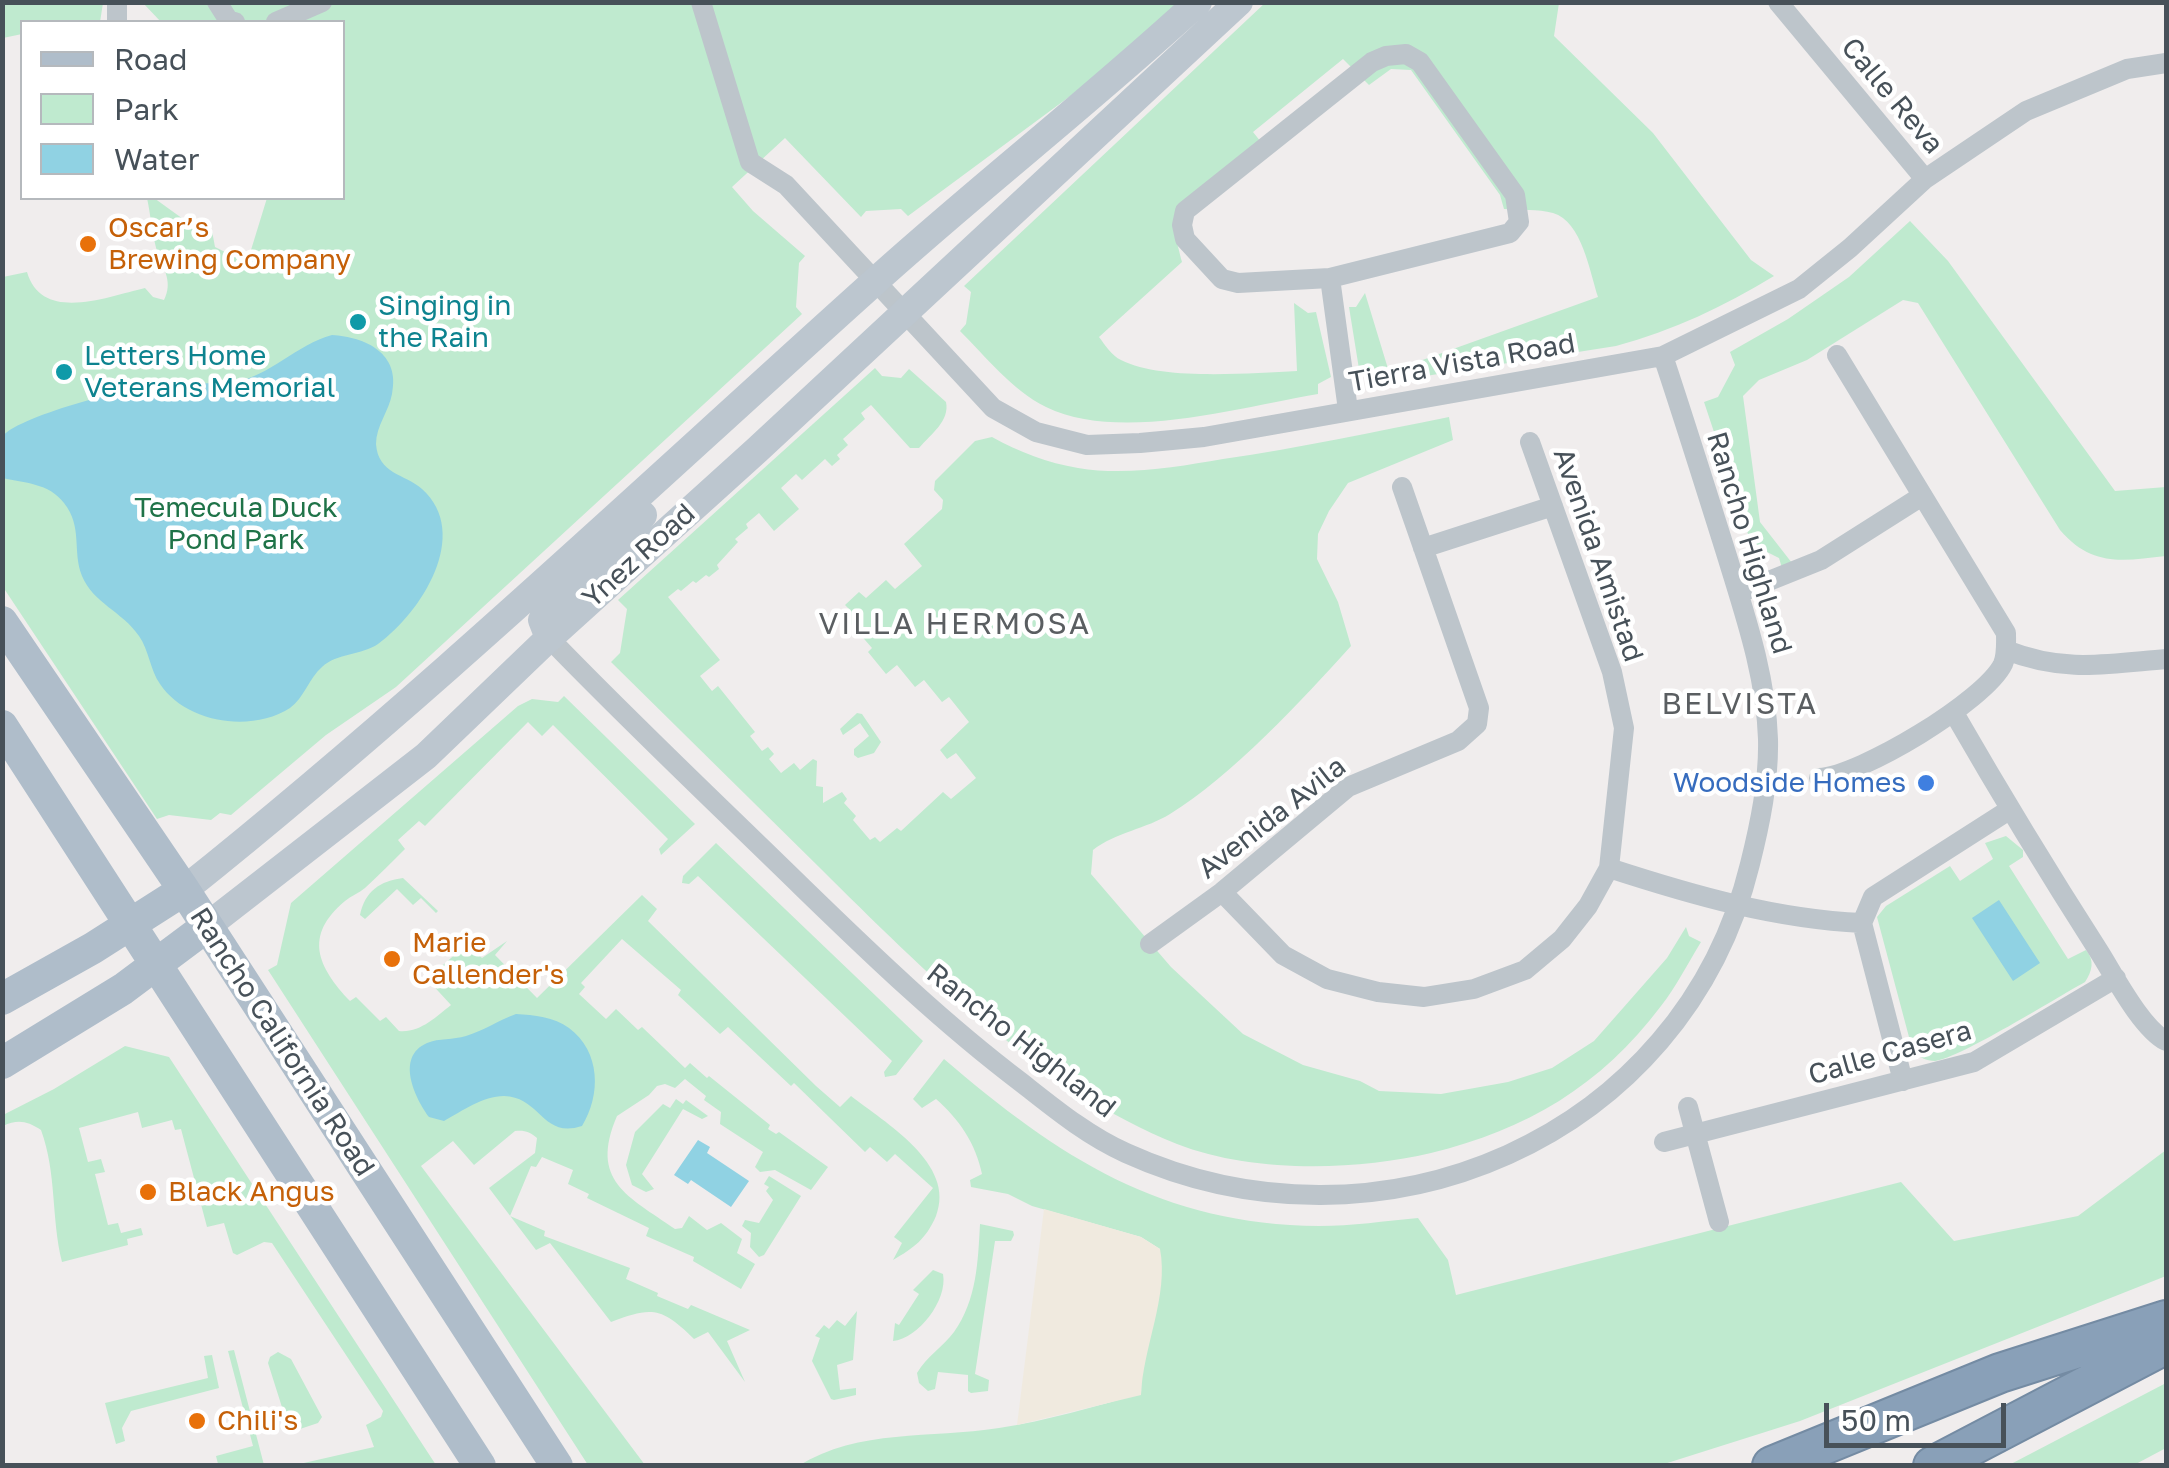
<!DOCTYPE html>
<meta charset="utf-8">
<style>
body{margin:0}
#map{position:relative;width:2169px;height:1468px;overflow:hidden;background:#f0eded;font-family:"Golos Text",sans-serif}
canvas{display:block}
.frame{position:absolute;inset:0;border:5px solid #475159;pointer-events:none}
.legend{position:absolute;left:20px;top:20px;width:325px;height:180px;box-sizing:border-box;background:#fff;border:2px solid #b5b9bd;margin:0;padding:12px 18px;list-style:none;font-size:30px;color:#475159}
.legend li{display:flex;align-items:center;gap:20px;height:50px}
.legend b{width:50px;border:2px solid #b5b9bd}
.scale{position:absolute;left:1824px;top:1403px;width:182px;height:45px;box-sizing:border-box;border:5px solid #475159;border-top:0;padding-left:12px;font-size:30px;line-height:35px;white-space:nowrap;color:#475159;-webkit-text-stroke:8px #fff;paint-order:stroke}
</style>
<div id="map">
<canvas width="2169" height="1468"></canvas>
<div class="frame"></div>
<ul class="legend">
<li><b style="height:12px;background:#afbdca"></b>Road</li>
<li><b style="height:28px;background:#bfeacf"></b>Park</li>
<li><b style="height:28px;background:#90d2e3"></b>Water</li>
</ul>
<div class="scale">50 m</div>
</div>
<script>
const context = document.querySelector('canvas').getContext('2d');
context.lineJoin = 'round';
function fill(path, color) {
  context.fillStyle = color;
  context.fill(path, 'evenodd');
}
function trace(path, color, width, dash) {
  context.strokeStyle = color;
  context.lineWidth = width;
  context.lineCap = dash ? 'butt' : 'round';
  context.setLineDash(dash || []);
  context.stroke(path);
}
function drawText(font, color, halo, rows, align = 'center') {
  context.font = font + ' "Golos Text",sans-serif';
  context.lineWidth = 9;
  context.setLineDash([]);
  context.textBaseline = 'middle';
  context.strokeStyle = halo;
  context.fillStyle = color;
  for (const [text, x, y, turn = 0] of rows) {
    context.save();
    context.translate(x, y);
    context.rotate((+turn || 0) * Math.PI / 180);
    context.textAlign = isNaN(turn) ? turn : align;
    if (halo) context.strokeText(text, 0, 0);
    context.fillText(text, 0, 0);
    context.restore();
  }
}
const green = new Path2D(`
 M3,2L103,3L100,22H22V34L3,38Z
 M143,3H1182L1123,57L908,216L901,209L866,211L861,217L785,138L732,187L753,211L805,256L799,263L796,307L802,314L396,687L326,735L231,815L220,813L211,820L169,815L157,819L3,587V277L27,272C42,324 109,296 145,288L153,297L164,300C173,282 164,270 158,254C152,237 151,216 147,198H154L190,224L207,226L212,231L215,247L247,263L267,198H342V22H161Z
 M1265,3H1559L1554,36L1653,133L1751,260L1774,276C1723,307 1674,330 1616,346L1381,383L1379,376L1368,368L1359,369L1349,307H1356L1365,293L1389,372L1598,297C1590,273 1582,221 1553,213C1538,209 1520,210 1504,209L1500,195L1411,70L1391,69L1369,85L1343,59L1253,132L1261,142L1177,206C1171,227 1177,241 1182,262L1099,337C1105,345 1112,356 1121,360C1162,381 1250,373 1297,371L1294,303L1308,313L1316,312L1331,377L1318,384V394C1240,407 1120,443 1046,407C1013,391 986,357 960,331L966,324L971,292L964,286Z
 M1910,221L1948,261L2115,491L2166,487V556C2122,561 2092,567 2060,530L1918,303L1903,300L1807,360L1759,380L1743,396L1760,522L1792,563L1782,568L1779,558L1765,551L1755,555L1704,402L1718,397L1735,365L1730,352L1788,319L1849,277Z
 M875,368L882,376L901,378L909,369L946,402C950,421 931,434 919,448H910L871,405L861,413L865,419L843,439L848,445L837,455L840,459L832,466L825,459L802,480L796,474L781,488L799,509L774,531L759,513L746,524L748,528L735,539L738,542L717,565L719,569L709,577L706,575L696,583L693,581L681,591L678,589L668,597L720,660L700,676L712,691L718,686L755,732L750,736L762,751L768,747L774,754L769,759L781,773L794,763L800,770L813,759L817,761L816,786L823,787V803L842,792L847,799L844,803L856,816L853,820L870,840L875,837L880,842L897,828L901,831L943,792L951,799L976,778L956,753L947,759L940,750L969,722L949,697L942,702L924,680L915,687L897,665L886,674L868,652L872,648L844,616L850,610L845,605L859,592L866,598L886,580L895,589L922,566L904,544L942,509L943,500L934,490L935,481L975,441L992,437C1019,452 1048,463 1078,468C1126,476 1176,467 1223,459C1299,448 1374,432 1449,417L1453,440L1348,483L1329,511L1318,534L1317,559L1338,602L1351,646C1303,699 1231,777 1170,814C1146,829 1116,832 1093,850L1091,874L1171,967L1243,1034L1303,1065L1360,1081L1379,1091L1441,1094L1508,1082L1552,1068L1594,1041L1667,958L1686,927L1689,936L1701,942C1688,963 1676,987 1661,1006C1601,1086 1526,1130 1431,1153C1355,1171 1251,1173 1177,1144C1043,1091 922,969 821,869C751,800 681,731 611,662L620,653L627,609L618,600Z
 M564,696L695,824L661,855L659,849L668,839L553,725L542,736L528,722L425,826L419,821L398,840L405,849C392,862 379,875 365,888C359,893 351,896 345,901C303,936 318,967 350,1001L356,997L380,1021L386,1017L399,1031C420,1033 436,1017 451,1005L427,979L467,944L482,958L507,941L495,955L537,998L642,895L657,909L648,921L816,1086L840,1107L851,1096C884,1122 957,1164 936,1216C926,1239 914,1248 893,1260L902,1243L894,1237L933,1188L895,1154L887,1162L870,1147L865,1152L794,1083L791,1086L728,1027L720,1034L678,995L681,990L622,939L581,983L585,987L579,994L606,1019L616,1009L638,1030L642,1027L685,1068L690,1063L707,1078L709,1076L770,1125L768,1129L776,1134L779,1132L828,1167L811,1190L775,1170L760,1172L755,1167L763,1152L720,1124L721,1112L704,1100L706,1096L685,1079L675,1088L665,1084L657,1086L649,1095L617,1116C589,1181 628,1196 675,1229L682,1228L689,1216L707,1230L721,1223L742,1239L737,1253L755,1264L741,1289L693,1261L694,1257L646,1236L649,1228L587,1198L589,1194L568,1184L573,1170L542,1157L536,1167L531,1166L510,1216L545,1231L544,1236L630,1268L626,1279L658,1293L657,1296L688,1309L691,1305L750,1330L727,1341L745,1382L708,1332L694,1339C661,1306 651,1307 611,1322L550,1243L536,1250L489,1188L535,1153L537,1138C530,1132 525,1130 515,1131L474,1165L453,1141L421,1166L645,1465H588L268,970L277,965L291,903L518,706L532,699L558,702Z
 M857,713L862,714L881,742L874,753L858,758L854,755V749L869,736L860,723L843,735L840,729Z
 M2006,836L2023,850V857L2009,866L2068,959L2086,950C2095,961 2092,971 2085,982C2056,998 1960,1058 1935,1061C1926,1061 1920,1057 1913,1052L1877,917L1886,906L1950,866L1960,881L1993,859L1985,843Z
 M716,843L923,1041L896,1075L885,1077L884,1072L892,1061L698,876L689,884L682,883L683,876Z
 M403,878L438,911L436,913L421,898L413,905L397,889L365,919L360,915C365,891 380,881 403,878Z
 M125,1046L169,1057L436,1465H295L374,1447L366,1425L381,1417L383,1411L272,1243L264,1242L237,1255L233,1253L224,1223L207,1227L181,1129L175,1130L172,1120L142,1128L138,1112L79,1128L88,1162L101,1159L105,1172L95,1174L108,1225L118,1223L121,1233L141,1228L143,1235L127,1239L128,1245L62,1262C51,1218 57,1174 41,1130C27,1121 18,1119 3,1126V1115L54,1089Z
 M944,1059C1058,1157 1162,1225 1319,1226C1352,1226 1385,1221 1418,1218L1448,1260L1456,1295L1901,1182L1954,1241L2078,1216L2166,1150V1276L1800,1421L1661,1465L798,1466C860,1428 930,1439 999,1428C1047,1421 1094,1406 1141,1394L1142,1367L1156,1309L1160,1249L1141,1237L1032,1206L1008,1194L971,1187L970,1180L982,1174C976,1144 959,1119 936,1099L922,1108L913,1099Z
 M676,1099L683,1104L686,1100L708,1116L702,1119L683,1109L642,1174L654,1189L646,1192L632,1185L626,1165L635,1132L663,1104L670,1108Z
 M769,1176L801,1196L764,1255L759,1257L750,1247L751,1233L742,1226L745,1220L759,1223L773,1200L766,1191L769,1187L764,1184Z
 M980,1224L1013,1231L1014,1235L1011,1241H995L975,1374L989,1380L988,1391L971,1393L968,1391V1375L938,1372L935,1389L928,1391L919,1383L917,1373C927,1356 943,1347 954,1332C977,1300 978,1261 980,1224Z
 M933,1270L943,1274C948,1300 918,1339 893,1341L895,1323L899,1325L919,1294L913,1290Z
 M857,1311L853,1360L837,1365L840,1390L856,1388V1395L834,1400L831,1399L812,1361L820,1338L815,1336L824,1325L829,1329L837,1320L845,1326Z
 M234,1350L264,1465H212L218,1464L216,1456L253,1446L228,1351Z
 M278,1352L291,1359L322,1417L318,1423L297,1430L287,1423L268,1363L270,1357Z
 M212,1355L219,1388L131,1411L122,1428L125,1441L116,1444L105,1403L208,1378L204,1356Z
 M2166,1383V1448L2134,1465H2009Z`);
const sand = new Path2D(`
 M1044,1209L1141,1237L1160,1249C1169,1296 1143,1347 1141,1395L1017,1425Z`);
const water = new Path2D(`
 M332,335C365,337 401,353 392,394C389,411 376,426 376,444C378,474 405,474 422,489C472,534 421,613 378,644C362,655 337,653 322,667C309,678 304,698 290,708C251,733 186,723 160,684C150,670 149,650 139,636C123,612 93,603 82,576C72,551 83,527 64,503C49,483 24,483 3,478V436C20,415 141,384 172,382C193,381 213,386 234,382C269,377 297,344 332,335Z
 M1999,900L2040,963L2013,981L1972,918Z
 M516,1014C534,1015 554,1017 569,1028C601,1052 601,1095 582,1126C542,1139 541,1097 504,1096C483,1096 462,1111 444,1121L429,1117C415,1098 395,1057 427,1043C439,1038 453,1040 466,1036C483,1031 499,1020 516,1014Z
 M698,1140L710,1147L707,1153L749,1181L731,1207L691,1180L688,1184L674,1175Z`);
const street = new Path2D(`
 M217,2L229,21L235,22
 M701,2L750,162L786,185L993,408L1036,432L1087,445L1140,443L1204,437L1663,356L1799,289L1850,248L1925,179L2026,111L2127,69L2166,63
 M1778,2L1925,179
 M117,22V2
 M276,22L322,2
 M1406,54L1420,62L1515,195L1519,222L1510,233L1330,278L1238,283L1222,279L1185,239L1182,225L1185,211L1372,62L1386,56Z
 M1330,278L1348,410
 M1423,548L1553,506
 M1739,593L1821,560L1922,496
 M549,638C631,723 718,805 803,888C873,956 944,1024 1022,1083C1055,1109 1088,1136 1126,1153C1379,1268 1683,1139 1750,864C1760,824 1769,781 1768,739C1766,676 1745,615 1727,556C1706,489 1685,422 1663,356
 M2006,650C2064,673 2107,664 2166,659
 M1954,713C2000,793 2048,872 2098,950C2114,975 2141,1028 2166,1041
 M1819,778C1860,776 1985,701 2003,664C2007,654 2006,643 2006,633L1837,355
 M1609,868C1692,895 1775,919 1862,923
 M1222,892L1283,955L1327,979L1378,992L1424,997L1474,989L1525,970L1562,939L1588,906L1609,868L1624,728L1612,672L1530,442
 M1862,923L1873,897L2009,810
 M1862,923L1903,1081
 M1150,944L1222,892L1348,787L1458,741L1477,724L1479,708L1402,487
 M1688,1107L1719,1222
 M1664,1142L1974,1062L2116,978`);
const secondary = new Path2D(`
 M549,638L542,620L558,595L643,515
 M184,890C422,700 644,489 871,285C978,188 1092,100 1198,2
 M206,927L426,756L549,638L757,450L1239,2`);
const primary = new Path2D(`
 M2,622L184,890L557,1466
 M2,726L480,1466
 M2,999L93,948L184,890
 M2,1063L123,989L206,927`);
const highway = new Path2D(`
 M1772,1466L2000,1373L2166,1320
 M1933,1466L2166,1344`);
const markers = [
 [88,244,10,"#e8710a"],
 [358,322,10,"#0f9aa8"],
 [64,372,10,"#0f9aa8"],
 [1926,783,10,"#3f7fe0"],
 [392,959,10,"#e8710a"],
 [148,1192,10,"#e8710a"],
 [197,1421,10,"#e8710a"]
];
const streetNames = [
 ["Calle Reva",1892,96,50],
 ["Tierra Vista Road",1462,363,-10],
 ["Rancho Highland",1749,543,73],
 ["Avenida Amistad",1598,555,71],
 ["Ynez Road",639,556,-42],
 ["Avenida Avila",1272,818,-38],
 ["Rancho Highland",1021,1041,38],
 ["Rancho California Road",282,1042,57],
 ["Calle Casera",1890,1053,-16]
];
const foodNames = [
 ["Oscar’s",108,228],
 ["Brewing Company",108,260],
 ["Marie",412,943],
 ["Callender's",412,975],
 ["Black Angus",168,1192],
 ["Chili's",217,1421]
];
const cultureNames = [
 ["Singing in",378,306],
 ["the Rain",378,338],
 ["Letters Home",84,356],
 ["Veterans Memorial",84,388]
];
const parkNames = [
 ["Temecula Duck",236,508],
 ["Pond Park",236,540]
];
const shopNames = [
 ["Woodside Homes",1906,783]
];
const neighbourhoodNames = [
 ["VILLA HERMOSA",955,624],
 ["BELVISTA",1740,704]
];
fill(green, '#bfeacf');
fill(sand, '#f0eadf');
fill(water, '#90d2e3');
trace(highway, '#748ba3', 42);
trace(street, '#bdc5cb', 20);
trace(secondary, '#bcc6cf', 28);
trace(primary, '#afbdca', 32);
trace(highway, '#89a0b8', 38);
for (const [x, y, r, color] of markers) {
  const dot = new Path2D();
  dot.arc(x, y, r, 0, 2 * Math.PI);
  context.fillStyle = color;
  context.fill(dot);
  trace(dot, '#fff', 4);
}
drawText('28px', '#475159', '#fff', streetNames);
drawText('28px', '#c56008', '#fff', foodNames, 'left');
drawText('28px', '#0d838f', '#fff', cultureNames, 'left');
drawText('28px', '#1f7348', '#fff', parkNames);
drawText('28px', '#366cbe', '#fff', shopNames, 'right');
context.letterSpacing = '2.5px';
drawText('30px', '#5a5e61', '#fff', neighbourhoodNames);
context.letterSpacing = '0px';
</script>
